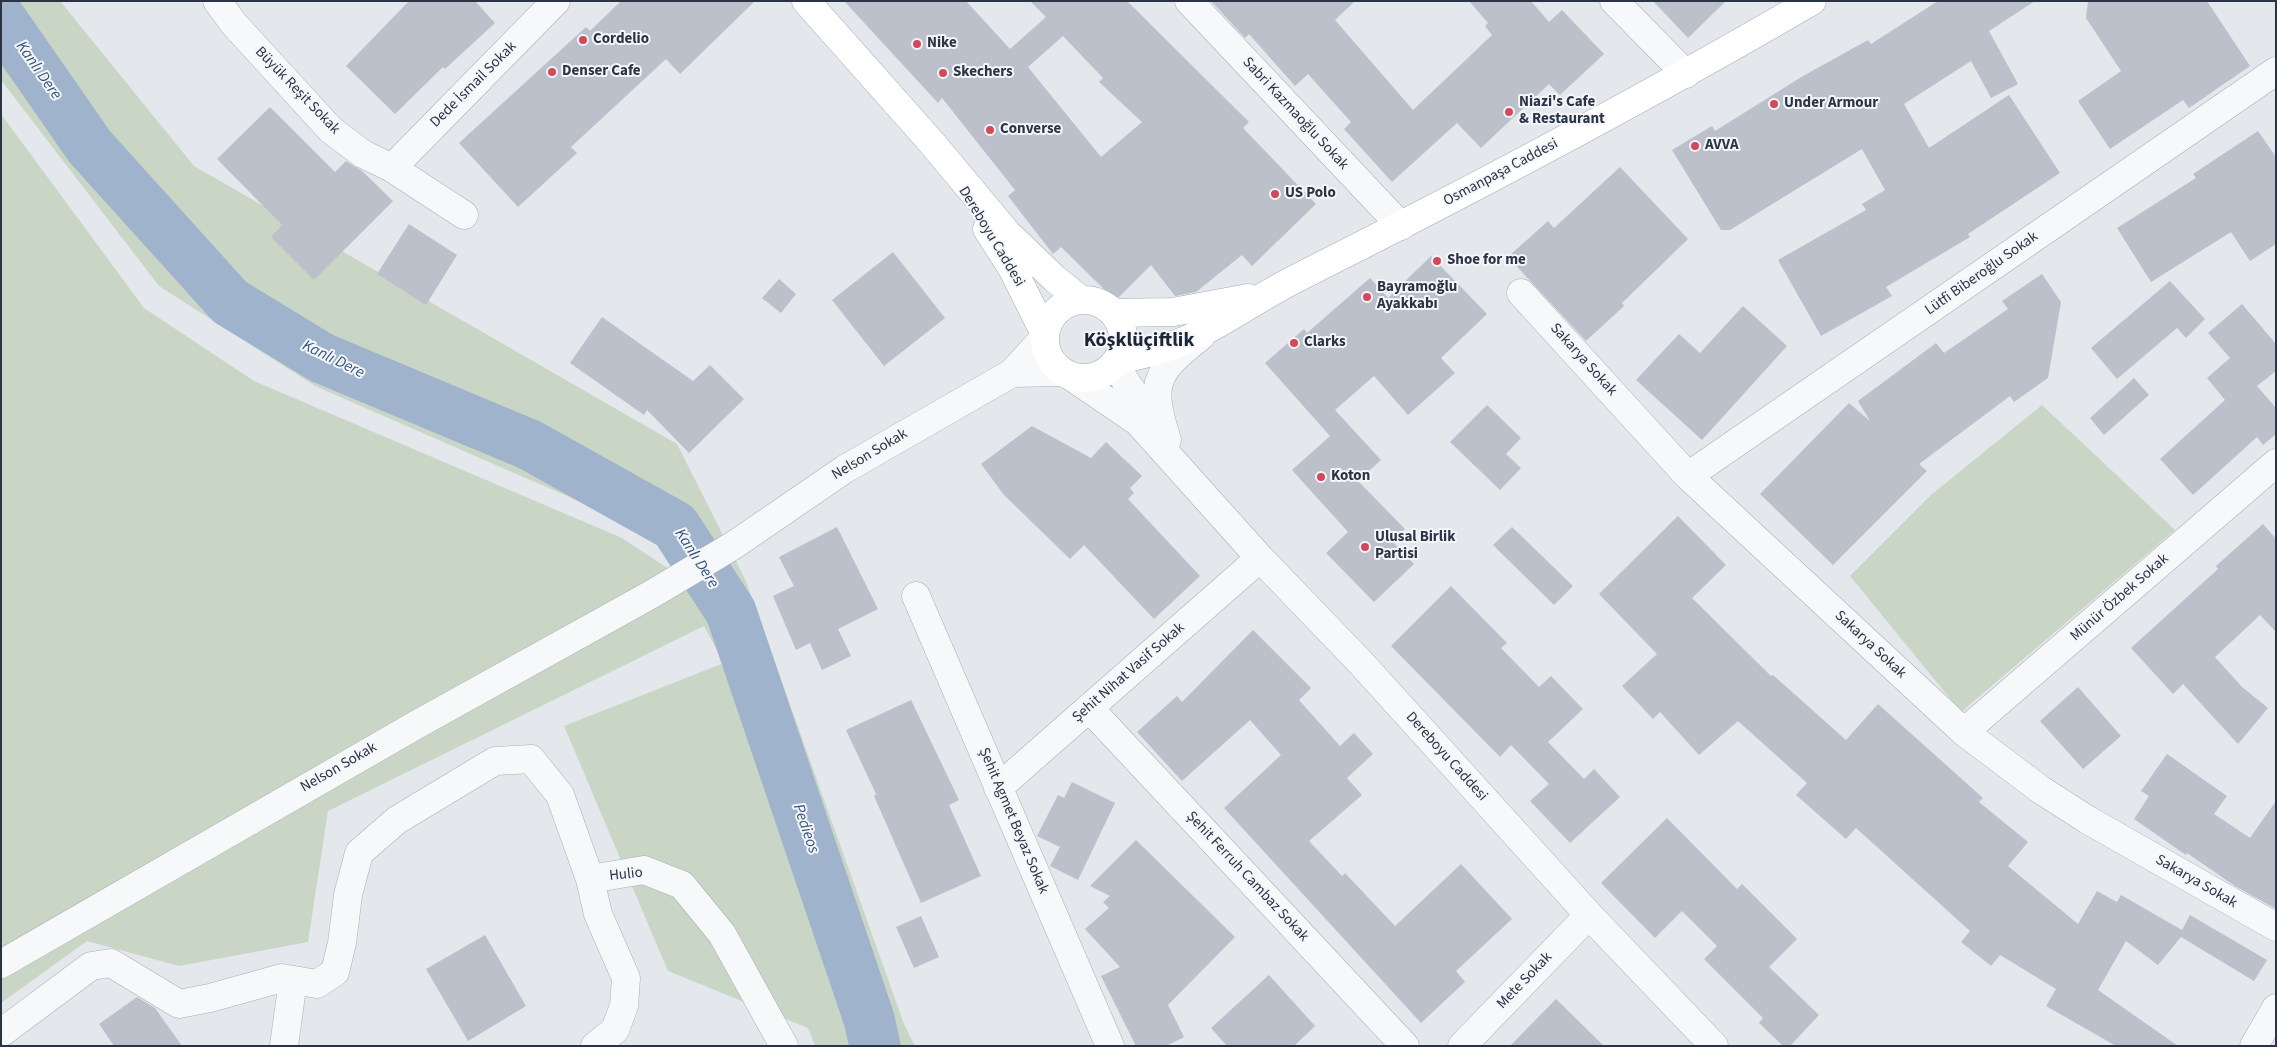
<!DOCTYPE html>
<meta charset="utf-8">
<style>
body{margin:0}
#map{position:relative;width:2277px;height:1047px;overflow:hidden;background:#e4e7ec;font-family:"Source Sans 3",sans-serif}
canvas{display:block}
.frame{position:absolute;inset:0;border:2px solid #2b3445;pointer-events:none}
</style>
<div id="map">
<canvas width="2277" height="1047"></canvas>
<div class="frame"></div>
</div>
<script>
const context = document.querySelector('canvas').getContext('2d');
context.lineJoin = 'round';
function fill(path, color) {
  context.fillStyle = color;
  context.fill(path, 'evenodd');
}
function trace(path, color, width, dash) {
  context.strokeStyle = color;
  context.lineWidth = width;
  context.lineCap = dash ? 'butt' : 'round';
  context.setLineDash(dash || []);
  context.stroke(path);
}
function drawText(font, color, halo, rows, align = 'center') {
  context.font = font + ' "Source Sans 3",sans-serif';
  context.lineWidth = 4;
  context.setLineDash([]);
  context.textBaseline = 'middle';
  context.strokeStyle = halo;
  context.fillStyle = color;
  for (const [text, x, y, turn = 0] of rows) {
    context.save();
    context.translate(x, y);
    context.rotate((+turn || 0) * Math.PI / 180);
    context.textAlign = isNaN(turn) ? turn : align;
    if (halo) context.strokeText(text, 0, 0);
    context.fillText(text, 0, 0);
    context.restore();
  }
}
const green = new Path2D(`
 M1,1H60L194,166L677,444L746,581L904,1024L915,1046H815L808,1028L668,971L564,726L724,663L704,626L328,811L308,942L179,966L87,941L1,1003V114L144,308L254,381L622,538L678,575L660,543L624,521L315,386L159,286L1,80Z
 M2042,405L2175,530L1961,712L1850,576L1931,495Z`);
const river = new Path2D(`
 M1,19L90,147L230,302L322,358L530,445L675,526L731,612L869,1019L875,1046`);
const building = new Path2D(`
 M409,1H475L495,23L445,69L443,67L395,114L346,66Z
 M621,1H755L680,74L666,59L571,147L577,153L518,207L459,143L586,27L590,31Z
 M844,1H966L1010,49L1046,17L1030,1H1127L1249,122L1243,128L1316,204L1252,266L1242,255L1196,292L1175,296L1151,265L1119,297H1112L1061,247L1053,254L1008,196L1015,190L942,98L938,103ZM1063,36L1103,78L1099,82L1142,122L1101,157L1028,67Z
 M1211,1H1355L1335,20L1413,110L1492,35L1485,26L1488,23L1469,1H1531L1549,22L1562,10L1604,54L1560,95L1549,84L1481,148L1457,123L1392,182L1344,129L1351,122L1308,74L1295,86L1249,34L1245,38Z
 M1653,1H1726L1688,38Z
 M1938,1H2035L1989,31L2018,84L1991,98L1971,61L1904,104L1929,148L2009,95L2060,173L1968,234L1970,237L1886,287L1892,296L1821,336L1778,260L1866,210L1862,204L1885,190L1862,149L1730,230H1721L1672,150L1712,126L1715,131L1803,76L1868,40L1871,44Z
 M2088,1H2207L2250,66L2189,108L2183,100L2110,149L2078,101L2121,71L2086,18Z
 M270,107L335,172L346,161L362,171L393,201L314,280L271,237L282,225L217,159Z
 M2258,131L2276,157V244L2250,261L2231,232L2151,282L2117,228L2196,178L2193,174Z
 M1620,167L1688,239L1622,303L1624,306L1586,341L1508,257L1548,221L1554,228Z
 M409,224L457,255L426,305L377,274Z
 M893,252L945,318L884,366L832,300Z
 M1431,256L1487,314L1441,358L1455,373L1408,415L1374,376L1335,410L1381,460L1358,481L1405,529L1392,541L1414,564L1374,602L1326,553L1348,532L1292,470L1330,436L1265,363L1304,329L1307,333L1370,278L1388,298Z
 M2042,274L2061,302L2048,378L2014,402L2010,396L1919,464L1927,471L1833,565L1760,494L1849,403L1870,421L1858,401L1936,343L1944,353L2008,309L2002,301Z
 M779,279L796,294L781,313L762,298Z
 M2170,281L2205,319L2186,338L2177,328L2117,379L2091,348Z
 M2242,304L2276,344V371L2257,386L2276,408V434L2263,445L2257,437L2193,495L2160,459L2225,400L2207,378L2230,358L2208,333Z
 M1743,306L1787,346L1702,440L1636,380L1679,334L1700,353Z
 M602,317L693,381L710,365L744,399L689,453L647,410L644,415L570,363Z
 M2134,378L2149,395L2104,435L2090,418Z
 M1487,405L1521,438L1506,454L1521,468L1500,490L1450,442Z
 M1032,426L1091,458L1106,442L1142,476L1130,488L1134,493L1128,499L1200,576L1154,619L1084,545L1070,559L1004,495L981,464Z
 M1678,516L1726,565L1692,598L1771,676L1773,675L1846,740L1878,704L1983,798L1979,802L2028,842L2008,866L2078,924L2097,891L2117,902L2121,895L2182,930L2190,915L2267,960L2254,981L2181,937L2158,965L2126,941L2098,990L2178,1046H2116L2046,1006L2056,989L2000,955L1991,966L1961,942L1970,931L1856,828L1846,839L1796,795L1807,783L1738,721L1699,755L1660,712L1653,719L1622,686L1657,654L1599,594Z
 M2263,524L2276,539V632L2260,615L2215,657L2242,687L2268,708L2238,744L2183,684L2173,694L2131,648L2218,569L2216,566Z
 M837,527L878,609L838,629L851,656L822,670L810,643L796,650L773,596L794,586L779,557Z
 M1512,527L1573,586L1554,605L1493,545Z
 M1451,586L1507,643L1501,648L1539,687L1551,676L1583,709L1548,742L1584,779L1594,769L1620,797L1570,843L1530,801L1549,784L1511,745L1500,757L1391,646Z
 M1253,630L1311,688L1299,700L1340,746L1354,733L1373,754L1347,778L1362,795L1309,841L1342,876L1345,873L1395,926L1461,864L1512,919L1456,971L1465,982L1421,1023L1224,808L1281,755L1250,720L1182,781L1137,732L1177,696L1182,702Z
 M2078,687L2121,736L2083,769L2040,721Z
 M911,700L959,800L949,805L981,876L921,903L874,796L876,794L846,730Z
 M2167,754L2227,796L2214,814L2250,838L2276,801V909L2235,886L2187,853L2186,855L2134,819L2149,796L2141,791Z
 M1072,782L1115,803L1078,880L1050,866L1060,847L1037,836L1058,795L1064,798Z
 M1667,818L1737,889L1742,884L1797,939L1769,967L1819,1015L1790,1046H1783L1759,1023L1763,1018L1704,959L1717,946L1682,911L1655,938L1601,883Z
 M1136,840L1235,937L1168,1005L1184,1037L1166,1046H1136L1101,976L1120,967L1085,929L1109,908L1103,902L1110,896L1090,886Z
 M921,916L939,957L914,968L896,927Z
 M485,935L526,1006L468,1041L426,969Z
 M1269,975L1315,1026L1294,1046H1227L1211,1028Z
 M137,997L155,1008L182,1046H114L99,1024Z
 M1556,999L1604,1046H1510Z`);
const minor = new Path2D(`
 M217,1L234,24L331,130L363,154L392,168L464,215
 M1189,1L1401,226
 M1614,1L1686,74
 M392,168L556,1
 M1521,293L1688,476L1964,732L2041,790L2088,820L2276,927
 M1114,364L1155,425
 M1012,373L1063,372
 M1072,377L1138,422L1260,558L1362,664L1589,915L1714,1046
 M1167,440C1149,383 1154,373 1201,336
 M1688,476L2276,71
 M916,596L1110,1046
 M1089,708L1405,1046
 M1964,732L2276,463
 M998,788L1260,558
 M590,879L644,870L682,885L722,934L784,1046
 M1,964L416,725L652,594L734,545L845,469L1012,373L1044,338
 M1,1033L91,966L111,963L179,1004L210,998L282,978L317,984L335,972L342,943L348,895L359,853L397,820L495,761L531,759L560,795L590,879L598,914L626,978L624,1006L615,1030L595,1046
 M284,1046L293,980
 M1462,1046L1589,915
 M2254,1046L2276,1008`);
const primary = new Path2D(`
 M806,1L932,143L1007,233L1055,279L1081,300
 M987,229L1012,268L1045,334
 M1045 339a39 39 0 1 1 78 0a39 39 0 1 1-78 0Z
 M1113,313L1173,312L1248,298
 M1118,359C1195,349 1233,310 1299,277C1472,190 1644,99 1812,1`);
const markers = [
 [583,40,5,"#d1495b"],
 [917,44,5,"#d1495b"],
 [552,72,5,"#d1495b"],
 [943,73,5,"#d1495b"],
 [1774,104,5,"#d1495b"],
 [1509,112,5,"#d1495b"],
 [990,130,5,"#d1495b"],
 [1695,146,5,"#d1495b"],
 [1275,194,5,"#d1495b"],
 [1437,261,5,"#d1495b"],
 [1367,297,5,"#d1495b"],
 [1294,343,5,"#d1495b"],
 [1321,477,5,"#d1495b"],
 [1365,547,5,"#d1495b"]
];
const poiNames = [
 ["Cordelio",593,40],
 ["Nike",927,44],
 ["Denser Cafe",562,72],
 ["Skechers",953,73],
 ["Niazi's Cafe",1519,103],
 ["& Restaurant",1519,120],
 ["Under Armour",1784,104],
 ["Converse",1000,130],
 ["AVVA",1705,146],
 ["US Polo",1285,194],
 ["Shoe for me",1447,261],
 ["Bayramoğlu",1377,288],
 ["Ayakkabı",1377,305],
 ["Clarks",1304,343],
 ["Koton",1331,477],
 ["Ulusal Birlik",1375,538],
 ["Partisi",1375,555]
];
const streetNames = [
 ["Dede İsmail Sokak",474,85,-45],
 ["Büyük Reşit Sokak",297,91,46],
 ["Sabri Kazmaoğlu Sokak",1295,114,47],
 ["Osmanpaşa Caddesi",1501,173,-28],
 ["Dereboyu Caddesi",991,237,59],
 ["Lütfi Biberoğlu Sokak",1982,274,-35],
 ["Sakarya Sokak",1583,360,48],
 ["Nelson Sokak",870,455,-31],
 ["Münür Özbek Sokak",2120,598,-41],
 ["Sakarya Sokak",1870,645,43],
 ["Şehit Nihat Vasif Sokak",1129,673,-41],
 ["Dereboyu Caddesi",1446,757,48],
 ["Nelson Sokak",339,768,-30],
 ["Şehit Agmet Beyaz Sokak",1013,821,67],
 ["Hulio",626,875,-6],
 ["Şehit Ferruh Cambaz Sokak",1247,877,47],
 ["Sakarya Sokak",2196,882,30],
 ["Mete Sokak",1525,981,-46]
];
const waterNames = [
 ["Kanlı Dere",38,71,55],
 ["Kanlı Dere",333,360,26],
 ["Kanlı Dere",696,559,57],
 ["Pedieos",805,829,71]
];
const districtNames = [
 ["Köşklüçiftlik",1139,342]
];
fill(green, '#c9d6c5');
trace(river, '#9fb4cc', 51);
fill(building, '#bbc0ca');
trace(minor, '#a9aeb7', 29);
trace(primary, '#a3abb8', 29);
trace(minor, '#f7f8fa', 28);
trace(primary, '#fff', 28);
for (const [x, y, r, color] of markers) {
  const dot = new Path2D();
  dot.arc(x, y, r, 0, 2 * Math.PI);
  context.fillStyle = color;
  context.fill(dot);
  trace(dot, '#f4f6f9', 2);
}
drawText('bold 15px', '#2b3445', '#f4f6f9', poiNames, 'left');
drawText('15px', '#2b3445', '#f4f6f9', streetNames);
drawText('italic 16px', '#34527a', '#f4f6f9', waterNames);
drawText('bold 20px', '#1d2536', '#f4f6f9', districtNames);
</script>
